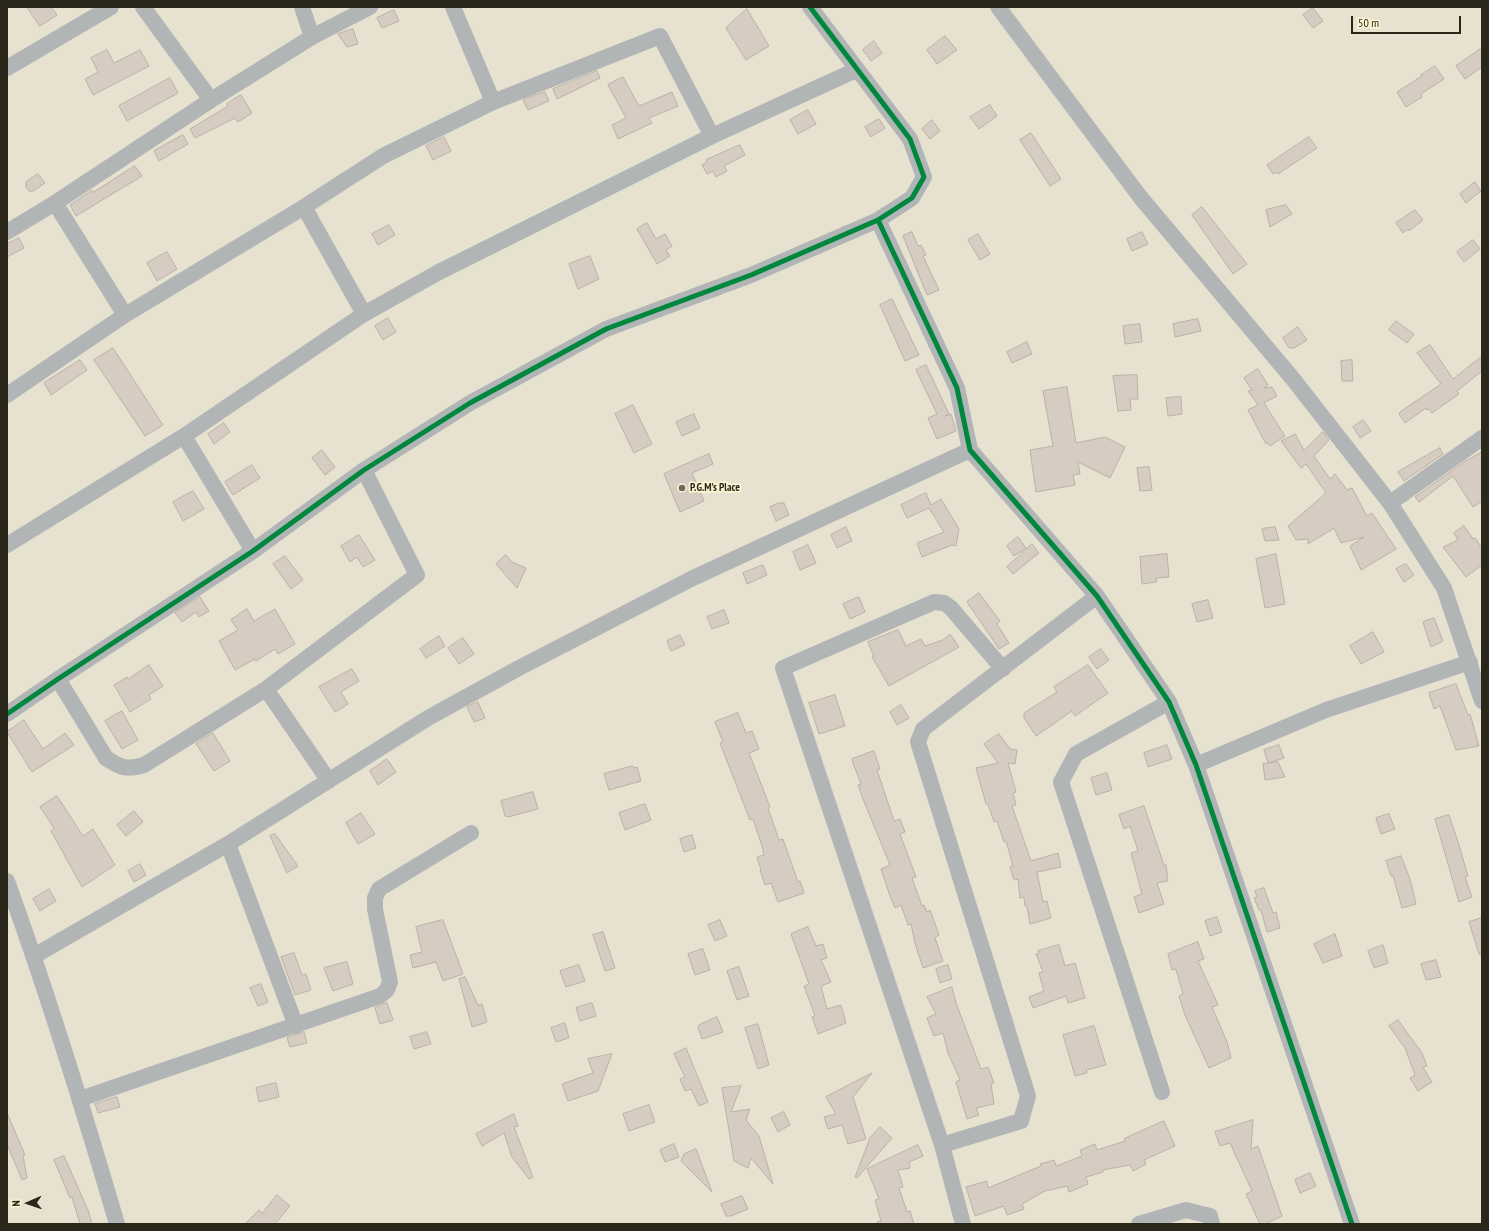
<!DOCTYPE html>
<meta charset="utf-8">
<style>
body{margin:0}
#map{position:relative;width:1489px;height:1231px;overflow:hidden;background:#e7e1cf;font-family:"PT Sans Narrow",sans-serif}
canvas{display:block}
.frame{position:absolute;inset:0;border:8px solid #2a2619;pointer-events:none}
.north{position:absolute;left:8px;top:1183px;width:40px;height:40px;-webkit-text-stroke:3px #fef5d2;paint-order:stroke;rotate:268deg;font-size:11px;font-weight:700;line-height:16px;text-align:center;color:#2a2619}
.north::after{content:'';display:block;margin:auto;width:14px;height:18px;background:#2a2619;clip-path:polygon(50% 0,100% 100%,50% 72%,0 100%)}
.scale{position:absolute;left:1351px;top:16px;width:110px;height:18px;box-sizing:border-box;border:2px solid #2a2619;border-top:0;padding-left:5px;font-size:12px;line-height:14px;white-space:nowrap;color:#2a2619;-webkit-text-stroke:3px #fef5d2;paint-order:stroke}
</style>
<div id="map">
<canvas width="1489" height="1231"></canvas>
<div class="frame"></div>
<div class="north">N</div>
<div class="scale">50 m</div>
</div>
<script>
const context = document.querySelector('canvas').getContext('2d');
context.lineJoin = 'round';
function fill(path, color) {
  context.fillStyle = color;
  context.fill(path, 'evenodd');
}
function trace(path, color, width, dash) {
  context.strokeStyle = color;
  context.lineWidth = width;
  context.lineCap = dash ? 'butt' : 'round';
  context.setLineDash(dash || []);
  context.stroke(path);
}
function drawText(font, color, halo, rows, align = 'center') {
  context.font = font + ' "PT Sans Narrow",sans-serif';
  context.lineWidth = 3.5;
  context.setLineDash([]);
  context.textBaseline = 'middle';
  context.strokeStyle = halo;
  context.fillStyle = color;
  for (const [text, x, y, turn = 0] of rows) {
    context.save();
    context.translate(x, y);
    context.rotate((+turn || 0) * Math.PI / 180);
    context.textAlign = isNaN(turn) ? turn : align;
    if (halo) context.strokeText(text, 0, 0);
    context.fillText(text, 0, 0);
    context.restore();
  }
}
const building = new Path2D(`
 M27,7H51L57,15L40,26Z
 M1313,8L1323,21L1313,28L1303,15Z
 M747,9L769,46L746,60L726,28Z
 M394,10L399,21L382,28L377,18Z
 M353,29L358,44L347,47L338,34Z
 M945,36L957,50L937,64L927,50Z
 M874,41L882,53L871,61L863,50Z
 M1482,48V67L1465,79L1456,66Z
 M107,50L114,63L140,50L149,66L93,95L85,79L98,72L91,58Z
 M1435,66L1444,79L1421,94L1422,97L1406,107L1397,92L1422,76L1421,75Z
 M597,71L600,78L557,99L553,89Z
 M623,77L639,106L672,92L678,106L649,118L652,123L618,139L612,125L626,118L608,85Z
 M170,78L178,93L127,121L119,106Z
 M545,92L549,101L528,110L523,100Z
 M241,95L252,113L238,122L235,118L195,138L190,129L228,106L227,104Z
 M990,105L997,116L979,129L970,117Z
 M808,110L816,124L798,134L790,120Z
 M879,119L885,128L871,137L865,127Z
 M932,120L940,131L930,139L922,129Z
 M1031,133L1061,179L1050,186L1020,140Z
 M183,135L188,144L159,161L154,151Z
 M444,137L451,151L433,160L426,146Z
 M1309,137L1317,148L1278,174L1277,172L1273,174L1267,165Z
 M740,145L745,155L724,166L727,171L716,177L713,171L707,174L702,165L707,162L706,160Z
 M135,166L142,176L76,216L70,205L92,190L93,192Z
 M38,174L45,183L33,191H29L26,187V182Z
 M1475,182L1481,191L1466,203L1460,194Z
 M1286,205L1292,214L1270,227L1266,210Z
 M1202,207L1247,264L1233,274L1192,215Z
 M1415,210L1423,220L1409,231L1408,229L1403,233L1396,223Z
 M647,223L656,239L665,234L672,246L666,250L670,256L657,264L637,229Z
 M389,225L395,235L378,245L372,234Z
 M912,232L918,246L921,245L926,255L923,256L939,290L927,295L903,236Z
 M1142,232L1148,244L1132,251L1127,239Z
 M978,234L990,254L980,260L968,240Z
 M19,238L24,248L7,257V244Z
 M1473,240L1480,249L1464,262L1457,252Z
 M167,252L177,269L157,281L147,263Z
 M590,256L599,279L578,289L569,264Z
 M892,299L919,355L905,361L880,305Z
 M388,318L396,332L383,340L375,326Z
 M1198,319L1201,331L1175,337L1173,324Z
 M1396,321L1414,334L1407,343L1389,330Z
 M1140,324L1142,342L1125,344L1123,326Z
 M1298,327L1307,340L1294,348H1289L1283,338Z
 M1027,342L1032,354L1012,363L1007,352Z
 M1430,345L1453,379L1482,356V371L1457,391L1459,394L1432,413L1429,409L1427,410L1426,408L1405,423L1399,414L1400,412L1441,384L1417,353Z
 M113,348L163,425L145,436L94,360Z
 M80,360L87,370L51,395L44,383Z
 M1352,360L1353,381H1342L1341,361Z
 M926,365L949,414L945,416L951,414L956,431L937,439L928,418L937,414L916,370Z
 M1258,369L1268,385L1264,388L1272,387L1277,396L1264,403L1285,436L1270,446L1268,443L1266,444L1248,410L1258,405L1248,391L1252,390L1244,378Z
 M1137,375L1138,399H1130L1131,410L1118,411L1113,376Z
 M1067,387L1076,443L1105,437L1125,447L1110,478L1078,462L1080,474L1073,475L1075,485L1036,492L1030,450L1053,446L1043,391Z
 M1181,397L1182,414L1168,416L1166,398Z
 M633,405L652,444L634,453L615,414Z
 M694,414L700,428L682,436L676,422Z
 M1363,420L1371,431L1360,438L1353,427Z
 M224,423L230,432L214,444L208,434Z
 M1323,432L1329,440L1314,456L1330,479L1335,474L1347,490L1352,488L1367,516L1372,513L1396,549L1361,570L1350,546L1364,537L1341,543L1334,528L1308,544V539L1296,540L1288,526L1326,493L1306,464L1301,468L1281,441L1295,434L1304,450Z
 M1440,448L1443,454L1404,481L1398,472Z
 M322,450L335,467L325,475L312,458Z
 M1482,452V501L1473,507L1453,476L1419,502L1415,497L1464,462Z
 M709,454L713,464L692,473L704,501L680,512L664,474Z
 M252,465L260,478L233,495L225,482Z
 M1149,467L1152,490L1140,491L1137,468Z
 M193,491L204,509L183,521L173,502Z
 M926,493L931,505L941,499L959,529L956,546L952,545L922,557L917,543L944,532L929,508L907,518L901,505Z
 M779,503H784L789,515L776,521L770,507Z
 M1464,526L1473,539L1475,538L1482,548V565L1466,577L1443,547L1458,540L1454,533Z
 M846,527L852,541L837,548L831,535Z
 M1275,527L1279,540L1265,541L1262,529Z
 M359,535L375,560L363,567L357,557L350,562L341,546Z
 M1018,537L1026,548L1014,556L1007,546Z
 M1032,544L1039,553L1013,574L1007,567Z
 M808,545L816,563L800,570L793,552Z
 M1167,554L1169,577L1156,578L1157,582L1142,584L1140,557Z
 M1276,554L1285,604L1265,608L1256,559Z
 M506,555L512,562L526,568L517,588L496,564Z
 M285,556L303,580L291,589L273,564Z
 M1406,564L1414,575L1404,582L1396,569Z
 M763,565L767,575L747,584L743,573Z
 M979,593L1000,621L997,624L1009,643L999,649L967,602Z
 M200,597L209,611L199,617L196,612L182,622L175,613Z
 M859,597L865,612L850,619L843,604Z
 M1208,600L1213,618L1197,622L1192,604Z
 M247,609L254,621L275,609L295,644L278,654L275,649L256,661L255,659L235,670L219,641L238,630L231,620Z
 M724,610L729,623L712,629L707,617Z
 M1434,618L1443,641L1431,647L1423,622Z
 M898,630L906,646L921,639L925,646L943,640L950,634L959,647L889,686L872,657H874L868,642Z
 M1373,632L1384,652L1361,664L1350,646Z
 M680,635L685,645L671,651L667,641Z
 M439,636L445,646L426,658L420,649Z
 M463,638L474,654L459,664L448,648Z
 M1101,649L1109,660L1097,669L1089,657Z
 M149,665L163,686L149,695L151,699L130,712L114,685L127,677L128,679Z
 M1088,665L1108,693L1075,716L1072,711L1036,736L1024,718V713L1057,692L1054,687Z
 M352,669L359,681L341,692L348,704L335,712L319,687Z
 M1456,684L1468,715L1470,714L1479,746L1456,750L1440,706L1434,709L1429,693Z
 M835,695L845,726L819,734L809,703Z
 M478,702L485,718L474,722L467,707Z
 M901,705L909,718L897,725L890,712Z
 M122,711L138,740L122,749L105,721Z
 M738,713L746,733L752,731L759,749L749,753L770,807L768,808L779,840L783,839L798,882L800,881L804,893L778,902L771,883L765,885L760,870H761L757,857L764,855L762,846L753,819L750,820L720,743L723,742L715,722Z
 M24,720L43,749L65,733L74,745L32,772L7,732Z
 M213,733L230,761L214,771L196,744Z
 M999,734L1010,749L1017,750L1015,764L1008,763L1016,792L1013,793L1016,805L1012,806L1031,861L1058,853L1061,867L1037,872L1043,902L1047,901L1051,918L1030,924L1027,906H1025L1024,897L1020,898L1018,879L1014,880L1010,867L1013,866L1006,841L1004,842L997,821L994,822L988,804H986L976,768L998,763L984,744Z
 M1167,745L1172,759L1148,767L1144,753Z
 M1279,745L1284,758L1268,763L1264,750Z
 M874,751L880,769L877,770L894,821L900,819L905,832L900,834L916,877L912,878L922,906L924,905L927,912L930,910L939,935L935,938L943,961L923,968L915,943L911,924L908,925L901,905L895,908L890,896L881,869L890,865L863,799L858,785L861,784L853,763L852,759Z
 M387,759L396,772L378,785L370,771Z
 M1278,762L1285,777L1265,780L1263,764Z
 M633,766L634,768L637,767L641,781L609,790L604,774Z
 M1107,773L1112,790L1096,795L1091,778Z
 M533,792L538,809L508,817L505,816L501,801Z
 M57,796L83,836L93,829L115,865L82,887L51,831L54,828L40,807Z
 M645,804L651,820L625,830L619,813Z
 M1144,806L1164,865H1166L1168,881L1157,883L1164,904L1139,913L1134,897L1142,894L1131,853L1138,851L1130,826L1124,829L1119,815Z
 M134,811L143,822L126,836L117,825Z
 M361,813L375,834L358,844L346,823Z
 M1389,814L1395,829L1381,834L1376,818Z
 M1449,815L1459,845L1468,876L1465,877L1472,897L1459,902L1435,819Z
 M275,834L298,866L287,873L270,836Z
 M692,835L696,848L684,852L680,839Z
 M1401,856L1410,879L1416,904L1402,908L1393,876H1391L1386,861Z
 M140,864L146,875L134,882L128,871Z
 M1264,888L1273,913L1276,912L1280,928L1267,932L1261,910H1259L1254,898L1257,897L1255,891Z
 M49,889L56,901L40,911L33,899Z
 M1217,917L1222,932L1210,936L1205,921Z
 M1482,918V954H1479L1469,922Z
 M443,920L463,974L443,981L436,962L413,968L410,955L422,952L416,927Z
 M720,920L727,936L715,941L708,925Z
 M808,927L816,946L823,944L827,958L821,960L831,982L821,986L827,1009L841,1005L846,1023L818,1034L812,1017L815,1016L804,986L809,984L791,934Z
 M603,932L615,968L605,971L593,935Z
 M1335,934L1342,956L1323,963L1314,944Z
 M1198,942L1204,959L1198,961L1218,1005L1212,1007L1227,1042L1231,1058L1209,1068L1185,1015L1179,996L1183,994L1176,969L1172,970L1168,954Z
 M1059,945L1065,966L1075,963L1085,998L1068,1003L1066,996L1033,1008L1029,997L1044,991L1039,973L1043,972L1036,954L1039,953L1038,951Z
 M1383,945L1388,963L1374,968L1368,951Z
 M703,949L710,970L695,975L688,954Z
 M294,953L302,975L306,974L311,990L295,995L281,957Z
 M1436,960L1441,977L1426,980L1421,964Z
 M347,962L353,984L333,991L324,968Z
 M579,965L585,981L566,987L560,971Z
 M948,965L952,979L940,983L936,969Z
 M739,967L749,996L737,1000L727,971Z
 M465,977L478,1005L482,1004L487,1022L472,1027L459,979Z
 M261,984L268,1002L258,1006L250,988Z
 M952,987L956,1003L981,1069L988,1067L994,1083L991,1084L994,1104L976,1108L979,1115L967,1119L956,1082L960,1080L948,1053L943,1033L934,1036L927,1018L936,1014L927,997Z
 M387,1003L393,1020L380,1024L375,1008Z
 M592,1003L596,1016L580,1021L576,1008Z
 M717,1017L723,1032L702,1039L698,1027L699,1025Z
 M1398,1020L1422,1053L1427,1066L1423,1067L1432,1082L1418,1091L1410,1078L1415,1075L1405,1048L1389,1026Z
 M565,1023L569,1038L556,1042L551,1028Z
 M758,1024L769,1065L758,1069L745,1028Z
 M1094,1026L1106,1065L1086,1070L1087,1073L1075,1076L1063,1035Z
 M304,1032L307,1043L290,1047L287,1038Z
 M427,1032L431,1044L414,1049L410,1037Z
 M686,1048L708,1102L699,1106L691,1089L685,1091L680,1079L685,1077L674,1054Z
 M612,1054L598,1091L568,1101L562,1084L593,1073L588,1059Z
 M872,1073L853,1097L866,1139L848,1144L842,1125L828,1129L824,1117L836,1114L826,1097Z
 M276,1083L279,1097L259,1102L256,1088Z
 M741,1086L731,1112L750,1109L746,1120L759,1136L773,1184L751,1158L748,1168L734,1161L722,1088Z
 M117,1097L120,1107L98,1113L95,1104Z
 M649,1105L655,1122L629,1131L623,1114Z
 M784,1112L790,1125L778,1132L771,1118Z
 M7,1113L25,1155H23L27,1178L22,1180L7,1144Z
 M514,1114L518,1126L514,1127L533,1177L529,1179L512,1157L504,1133L482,1146L476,1134Z
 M1253,1120L1251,1149L1258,1146L1282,1216L1265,1224H1260L1246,1194L1252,1191L1230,1143L1220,1146L1215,1132Z
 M1164,1121L1175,1146L1144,1160L1146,1164L1133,1171L1130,1165L1103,1170V1172L1086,1177L1088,1184L1069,1192L1067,1186L1045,1191L1022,1204L1024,1209L1007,1215L1004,1206L975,1216L966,1187L987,1181L988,1188L1041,1166L1040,1164L1054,1160L1056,1166L1082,1156L1080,1150L1095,1144L1097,1150L1125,1141L1124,1139Z
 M880,1127L892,1138L857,1178L855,1177L870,1138Z
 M674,1144L679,1157L665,1162L660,1150Z
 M918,1145L923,1156L909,1162L910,1168L898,1170L903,1187L899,1188L907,1212L910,1211L914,1224H877V1222L881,1221L875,1200L879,1199L867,1169Z
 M696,1149L712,1192L681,1161L684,1154Z
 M64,1156L88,1210L92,1224H80L72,1197L70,1198L54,1160Z
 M1310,1173L1316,1186L1300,1193L1295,1180Z
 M277,1195L290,1206L275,1224H245L259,1210L262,1213Z
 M742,1196L748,1209L731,1216H726L721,1204Z`);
const minor = new Path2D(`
 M143,7L211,100
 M302,7L312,37
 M453,7L493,102
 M998,7L1141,198L1293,379L1390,503L1444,588L1482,701
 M7,68L111,7
 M304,207L364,314
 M878,220L957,388L970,450L1097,596L1169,702L1196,765L1352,1224
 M7,232L55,203
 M125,315L55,203L211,100L312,37L370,7
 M7,395L125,315L304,207L383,156L493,102L660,36L712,136
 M184,436L253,551
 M1390,503L1482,438
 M7,545L184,436L364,314L439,272L712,136L856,70
 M58,679L106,758C121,768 126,770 144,765L266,689L417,575L364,470
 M266,689L329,781
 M7,714L58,679L253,551L364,470L470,403L606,329L751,275L878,220L912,198L924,177L910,139L810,7
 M1196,765L1326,710L1470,662
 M228,844L296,1026
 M7,881C48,994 83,1108 117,1224
 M34,956L228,844L428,718L517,669L693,578L970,450
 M1162,1092L1061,782L1076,754L1169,702
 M80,1099L380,996L387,990L390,982L375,909V898L379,889L471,833
 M942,1145L1021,1121L1028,1096L918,742L923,729L1097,596
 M963,1224L942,1145L783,668L934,602L944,603L951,608L1003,669
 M1139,1224L1186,1210L1210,1216L1212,1224`);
const cycleway = new Path2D(`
 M878,220L957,388L970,450L1097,596L1169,702L1196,765L1352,1224
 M7,714L58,679L253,551L364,470L470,403L606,329L751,275L878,220L912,198L924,177L910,139L810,7`);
const markers = [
 [682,488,4,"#6c6759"]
];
const poiNames = [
 ["P.G.M’s Place",690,488]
];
fill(building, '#d6ccc2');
trace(building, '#bab1a7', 1);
trace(minor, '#b2b5b6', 16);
trace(cycleway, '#00873e', 5);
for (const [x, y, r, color] of markers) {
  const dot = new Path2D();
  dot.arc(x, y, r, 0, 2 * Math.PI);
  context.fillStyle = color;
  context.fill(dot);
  trace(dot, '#fef5d2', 1.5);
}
drawText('bold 11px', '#2a2619', '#fef5d2', poiNames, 'left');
</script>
